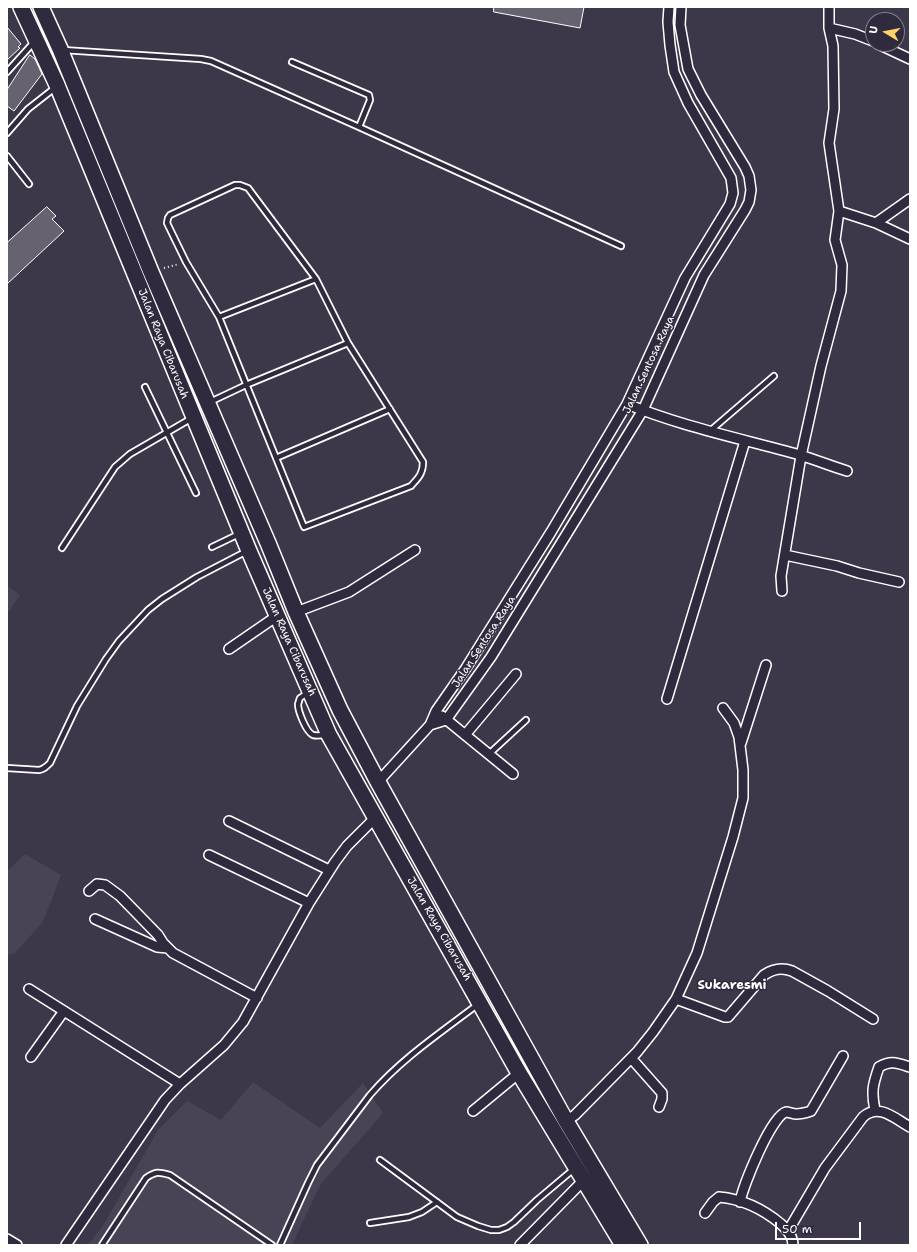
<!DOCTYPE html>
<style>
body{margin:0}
#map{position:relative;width:917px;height:1252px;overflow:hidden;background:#3c3749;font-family:"Shantell Sans",sans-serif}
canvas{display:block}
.frame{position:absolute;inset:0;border:8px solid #fff;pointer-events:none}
.north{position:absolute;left:865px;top:12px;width:40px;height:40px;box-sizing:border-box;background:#2f2a3d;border:1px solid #827f8b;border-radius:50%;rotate:280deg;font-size:11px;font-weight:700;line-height:16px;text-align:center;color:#fff}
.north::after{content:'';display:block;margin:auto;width:14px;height:18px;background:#ffd166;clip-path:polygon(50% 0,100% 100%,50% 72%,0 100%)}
.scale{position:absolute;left:775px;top:1222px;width:86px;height:18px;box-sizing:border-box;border:2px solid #fff;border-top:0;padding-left:5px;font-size:12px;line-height:14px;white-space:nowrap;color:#fff;-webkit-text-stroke:3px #2f2a3d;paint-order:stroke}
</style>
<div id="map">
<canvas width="917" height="1252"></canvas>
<div class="frame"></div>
<div class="north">U</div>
<div class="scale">50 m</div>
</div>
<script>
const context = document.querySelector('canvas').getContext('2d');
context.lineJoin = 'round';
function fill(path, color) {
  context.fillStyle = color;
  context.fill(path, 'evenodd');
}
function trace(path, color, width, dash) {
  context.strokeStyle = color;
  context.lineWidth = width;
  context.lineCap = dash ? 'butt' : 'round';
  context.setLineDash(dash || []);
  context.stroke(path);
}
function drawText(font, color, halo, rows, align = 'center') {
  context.font = font + ' "Shantell Sans",sans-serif';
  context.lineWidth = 3;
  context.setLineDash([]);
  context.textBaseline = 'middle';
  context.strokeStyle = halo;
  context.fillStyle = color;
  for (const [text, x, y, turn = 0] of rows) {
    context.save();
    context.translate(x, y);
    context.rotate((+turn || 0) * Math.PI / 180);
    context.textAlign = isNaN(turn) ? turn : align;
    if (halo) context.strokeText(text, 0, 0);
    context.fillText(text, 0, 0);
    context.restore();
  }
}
const built = new Path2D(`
 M7,585L20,595L7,614Z
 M25,854L61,875L43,922L15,953L7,955V871Z
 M253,1082L320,1128L363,1083L383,1113L320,1185L292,1245H88L104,1224L158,1130L187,1101L221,1120Z`);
const building = new Path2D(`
 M494,7H584L580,28L494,12Z
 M7,27L21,44L18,47L20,48L7,60Z
 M30,55L35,59L42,74L14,111L7,106V90Z
 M47,207L56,216L52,219L64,231L7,284V243Z`);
const path = new Path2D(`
 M164,268L179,264`);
const service = new Path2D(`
 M63,50L201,59L211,61L359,127L621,246
 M292,62L369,95L370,100L359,127
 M7,72L35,41
 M7,133L28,109L56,87
 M7,156L29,184
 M235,185H240L248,188L316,279L348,343L423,462C423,474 418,478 411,486L304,527L219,317L186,262L167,223L168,218L170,215Z
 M219,317L316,279
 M145,387L196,493
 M210,402L246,385L348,343
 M710,431L774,376
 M276,458L390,409
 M212,547L239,534
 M62,548L115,467L130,454L192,418
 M309,692L300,698C299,700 299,702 298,704C298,711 306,732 313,735C317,736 321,735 326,735
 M489,754L526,720
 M7,768L39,770C44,769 46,767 50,763L77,706L106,659L119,641L148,610L162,599L197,577L247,551
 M380,1160L457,1217L478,1226L491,1230H499L507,1227L514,1222L537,1200L575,1168
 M370,1223L409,1217L422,1212L437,1202
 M102,1245L146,1178C156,1171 159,1172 170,1175L272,1245
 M280,1245L308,1183L317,1165L370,1095C401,1059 440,1033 477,1005`);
const minor = new Path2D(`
 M829,28L855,34L873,41
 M878,44L910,59
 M839,211L876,223L910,239
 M876,223L910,199
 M627,404C683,427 743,439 800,455C816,460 831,466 847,471
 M785,555L837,566L859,573L899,582
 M782,591L781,576L801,456L821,366L841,291L842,265L835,240L839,211L829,143L834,109L833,46L829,28V7
 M296,612L349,592L415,550
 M229,649L277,616
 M667,699L745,441
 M442,716L513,774
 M430,725L446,720L491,657L643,410L704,275L745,210L749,202L751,190L749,176L745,167L701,95L688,69L680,25L681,7
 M465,735L516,674
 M741,743L766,665
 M378,782L430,725L436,711L466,668L551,532L627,404L685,278L730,204L733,193L731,178L688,103L674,72L670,45L668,22L669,7
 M229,821L329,870
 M209,855L309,903
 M89,891L97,884L105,885L120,896L158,935L163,943L173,953L257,998
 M95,919L157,947L168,948
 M29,989L180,1084
 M676,999L725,1017H728L764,975C773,969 781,967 792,971L828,991L873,1019
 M31,1057L64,1011
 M631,1058L662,1093V1099L659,1107
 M875,1110C871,1091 873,1084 879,1067C891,1060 897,1063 910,1067
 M473,1111L519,1073
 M566,1121L575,1115L637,1052L653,1032L676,999L697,953L733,837L743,798V770L739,737L734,723L723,708
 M740,1202C743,1186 771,1116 786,1112C789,1112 793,1114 796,1114C801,1114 805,1113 811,1111L843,1056
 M705,1213L713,1202L719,1197C742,1199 763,1209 781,1224C787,1230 793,1236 793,1245
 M788,1231L825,1168L863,1117C879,1103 894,1118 910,1127
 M7,1239L17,1245
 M66,1245L165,1100L180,1084L224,1045L243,1022L309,903L335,862L347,846L376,817
 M520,1245L584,1180`);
const primary = new Path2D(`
 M21,7L57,85L249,551L329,735L519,1073L623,1245
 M41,7L60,49L151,272L268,543L296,612L340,710L378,782L566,1121L640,1245`);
const streetNames = [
 ["Jalan Raya Cibarusah",163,344,68],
 ["Jalan Sentosa Raya",649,365,-65],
 ["Jalan Raya Cibarusah",289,642,66],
 ["Jalan Sentosa Raya",484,642,-57],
 ["Jalan Raya Cibarusah",439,929,60]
];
const quarterNames = [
 ["Sukaresmi",732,986]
];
fill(built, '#494455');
fill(building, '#666270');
trace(building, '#fff', 1);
trace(service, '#fff', 8);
trace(minor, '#fff', 12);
trace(primary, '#fff', 18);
trace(path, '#fff', 2, [1, 3]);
trace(service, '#2f2a3d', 4.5);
trace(minor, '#2f2a3d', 9);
trace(primary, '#2f2a3d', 15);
drawText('11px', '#fff', '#2f2a3d', streetNames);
drawText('bold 13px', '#fff', '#2f2a3d', quarterNames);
</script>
